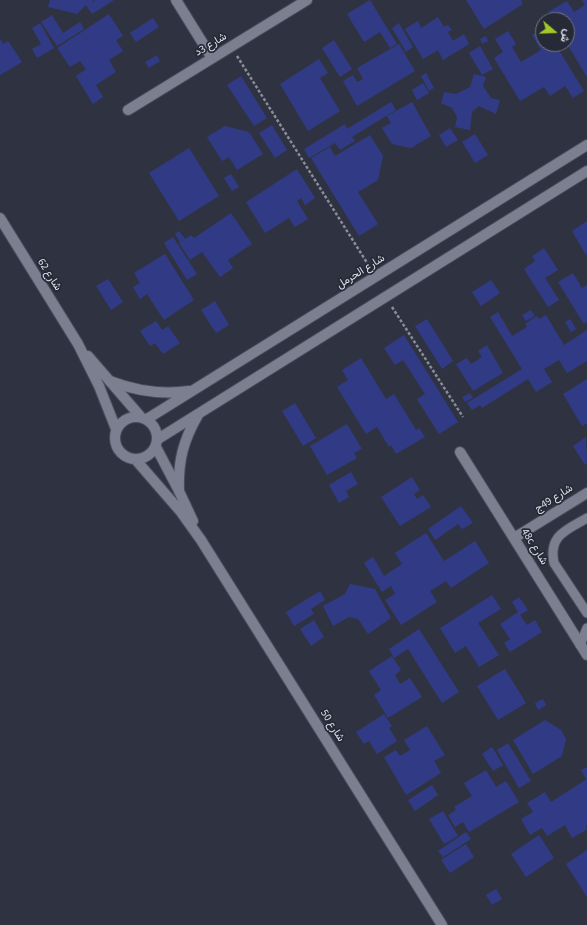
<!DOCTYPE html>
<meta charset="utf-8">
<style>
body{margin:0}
#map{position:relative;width:587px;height:925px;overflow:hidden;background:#2f3341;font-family:"Source Sans 3",Vazirmatn,sans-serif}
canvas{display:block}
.north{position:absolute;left:535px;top:12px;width:40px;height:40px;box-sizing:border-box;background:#262936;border:1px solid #70737e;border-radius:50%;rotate:109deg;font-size:11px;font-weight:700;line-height:16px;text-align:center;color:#dee1ea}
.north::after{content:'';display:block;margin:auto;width:14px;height:18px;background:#a3c927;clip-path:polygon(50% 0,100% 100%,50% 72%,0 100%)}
</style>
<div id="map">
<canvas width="587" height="925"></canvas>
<div class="north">ش</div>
</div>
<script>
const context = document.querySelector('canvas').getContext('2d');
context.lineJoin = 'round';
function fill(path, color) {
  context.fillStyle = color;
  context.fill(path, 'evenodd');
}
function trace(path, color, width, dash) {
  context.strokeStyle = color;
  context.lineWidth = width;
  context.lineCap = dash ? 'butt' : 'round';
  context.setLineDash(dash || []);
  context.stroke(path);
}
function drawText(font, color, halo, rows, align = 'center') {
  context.font = font + ' "Source Sans 3",Vazirmatn,sans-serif';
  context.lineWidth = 3.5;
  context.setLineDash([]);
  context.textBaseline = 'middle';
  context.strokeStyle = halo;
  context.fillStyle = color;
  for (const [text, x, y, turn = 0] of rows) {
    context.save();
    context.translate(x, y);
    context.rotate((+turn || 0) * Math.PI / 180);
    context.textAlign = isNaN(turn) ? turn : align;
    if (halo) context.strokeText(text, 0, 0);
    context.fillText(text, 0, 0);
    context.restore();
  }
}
const building = new Path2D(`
 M50,0H93L92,2L95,0H114L92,14L86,5L77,14L48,7Z
 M370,0L397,44L390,48L380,32L364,42L347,14Z
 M466,0H521L523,4L484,29Z
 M582,0H587V77L567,44V20H553L548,12L567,1L574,12L585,5Z
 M109,14L123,36L116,40L123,51L109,60L116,72L96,85L103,97L93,104L76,76L86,69L80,61L70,67L57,48Z
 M52,15L63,33L80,22L84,29L57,46L41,22Z
 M438,17L444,27L448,25L452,30L448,32L453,41L464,34L469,44L443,60L438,50L423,59L405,29L418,21L421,28Z
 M153,18L159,27L136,42L130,33Z
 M40,23L54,48L37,58L32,49L41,44L32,28Z
 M399,23L413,47L406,52L392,28Z
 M543,28V44H555L584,91L573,98L565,86L550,96L544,87L520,101L494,58L503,52L495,39L508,31L516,44L512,47L521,62L541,50L532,35Z
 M486,36L488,41L482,44L480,39Z
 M0,39L3,44L8,41L22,62L0,75Z
 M334,40L352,69L340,77L322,48Z
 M399,44L415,71L357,106L343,81L353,75L357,82L363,79L357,68Z
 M480,46L493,69L482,75L469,53Z
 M157,55L160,61L149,68L145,62Z
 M319,59L328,73L320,78L340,111L308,131L280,84Z
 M426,73L434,88L429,91L421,76Z
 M474,74L486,77L483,86L491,98L500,100L496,114L479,106L472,112L470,130L455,127L457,117L452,108L441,103L444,92L456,94L470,87Z
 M241,76L267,118L254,126L227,85Z
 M423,83L429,93L417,100L412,90Z
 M391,102L396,110L352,137L355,141L340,150L335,143L309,158L304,149L345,124L347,129Z
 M412,102L431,136L411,148L392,144L382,128L391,123L387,116Z
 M272,125L287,150L275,158L259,133Z
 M225,126L249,132L263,154L237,170L229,157L222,161L207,137Z
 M450,128L458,140L446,147L439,135Z
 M475,134L488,155L475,163L462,142Z
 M370,135L383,156L378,180L358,192L378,224L359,236L311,158L330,147L335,156Z
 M189,148L219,196L179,221L149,173Z
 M297,169L315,198L305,205L301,198L297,201L308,219L295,227L289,218L265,233L246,202Z
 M231,174L239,187L232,191L224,178Z
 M231,213L252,244L228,260L233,268L220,277L202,252L190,260L179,243L191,235L194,238Z
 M587,221V254L586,255L572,231Z
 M179,231L185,239L180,242L175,234Z
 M173,237L197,274L187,280L164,243Z
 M544,248L558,270L545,278L559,300L548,307L524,269L535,261L532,256Z
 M165,254L194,300L164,320L147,294L140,299L133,287L140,283L134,273Z
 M573,273L582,288L587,285V322L584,324L558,282Z
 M108,279L123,302L111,310L96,286Z
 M491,280L500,293L481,306L472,292Z
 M215,301L229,325L216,333L201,310Z
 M531,310L535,316L526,321L522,315Z
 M498,312L512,336L527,327L525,324L537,316L539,319L546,315L564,345L587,330V361L567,373L559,360L544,369L552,382L536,392L528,379L482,408L480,405L472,410L467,403L522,369L490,317Z
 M427,319L453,361L442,369L415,326Z
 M570,319L576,329L571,332L565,322Z
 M156,321L162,330L168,326L180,343L163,354L155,343L150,346L140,331Z
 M404,335L458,422L439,434L417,399L425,394L403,360L395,365L384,348Z
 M487,345L503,373L473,391L456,364L467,358L471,364L482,357L478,351Z
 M361,358L386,399L394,394L416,430L419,428L425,437L396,454L391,445L389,447L377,427L366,434L337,387L348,380L342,370Z
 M587,379V423L582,426L563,394Z
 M470,393L473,398L465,402L462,397Z
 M295,403L316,438L303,446L282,411Z
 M347,424L362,449L354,453L357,458L327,475L310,446Z
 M586,437L587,463L585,465L573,446Z
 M351,472L358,484L346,491L349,497L339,503L329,485Z
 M412,477L420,490L414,494L417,499L423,495L431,507L400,526L381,497Z
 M461,506L473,523L462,529L458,524L435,540L428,529Z
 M426,533L444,561L475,541L489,563L451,588L446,581L430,591L437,602L401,625L385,600L395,594L391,586L382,592L364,563L373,557L384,576L402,564L395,553Z
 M350,584L375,589L391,618L368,634L358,619L349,617L333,626L323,606L345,594Z
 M320,591L325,600L311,609L314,614L294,626L286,612Z
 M492,595L501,609L478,623L499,655L479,667L466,646L455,653L440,628Z
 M519,597L528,610L520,615L527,625L535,620L542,632L510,652L504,643L510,639L500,624L518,612L512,602Z
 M314,620L324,637L311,646L300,629Z
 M419,629L459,692L442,703L408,649L394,658L389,649Z
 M392,656L401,670L395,675L400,684L410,678L422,697L388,718L374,695L381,690L369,671Z
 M505,669L526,703L498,720L477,686Z
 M543,699L546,705L538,710L535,703Z
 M384,714L392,726L389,728L397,741L377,754L369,741L364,744L356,732Z
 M545,720L561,730L566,739L562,756L533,774L513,740Z
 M427,726L445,755L434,761L441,773L406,795L384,757L396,750L400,756L410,750L404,740Z
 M508,743L531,781L519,788L497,750Z
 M492,747L503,765L493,771L482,754Z
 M587,767V778L586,779L581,770Z
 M486,770L496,787L506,781L519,802L469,832L463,822L455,827L448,815L456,810L454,807L472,796L464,783Z
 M587,779V823L586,830L572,838L565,825L547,836L542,828L530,835L521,819L533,812L527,803L545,792L551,802Z
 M432,785L438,795L415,811L408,800Z
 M443,811L458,836L444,844L429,819Z
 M466,832L471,839L443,857L438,851Z
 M539,835L554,858L526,877L511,854Z
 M466,844L474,857L450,873L441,860Z
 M587,850V897L566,864Z
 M496,889L502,899L492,905L486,895Z`);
const path = new Path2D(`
 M237,56L369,266
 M392,307L463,417`);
const lane = new Path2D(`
 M587,518C567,530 548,535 554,563L587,613
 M580,645L587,628`);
const street = new Path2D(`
 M176,0L212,58
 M128,110L307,0
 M0,218L78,344L99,386L116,429
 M88,356L140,416
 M115 438a21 21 0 1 1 42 0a21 21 0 1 1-42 0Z
 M156,447L179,491L193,521
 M460,452L587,655
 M135,459L181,512L201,540L442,925
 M514,538L587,493`);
const secondary = new Path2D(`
 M110,381C136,391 161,395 189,391
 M147,419L587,145
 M158,439L587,171
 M179,491C178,461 183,441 198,415`);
const streetNames = [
 ["شارع 3د",211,45,-31],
 ["شارع الحرمل",361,272,-32],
 ["شارع 62",49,275,58],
 ["شارع 49ج",554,499,-32],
 ["48c شارع",534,547,58],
 ["شارع 50",332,726,58]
];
fill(building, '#313b85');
trace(lane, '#4b4e5a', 11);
trace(street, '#4b4e5a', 12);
trace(secondary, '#4b4e5a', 12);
trace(path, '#8a8d99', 2.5, [3, 2]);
trace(lane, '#7b7f90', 9);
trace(street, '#7b7f90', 10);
trace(secondary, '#7b7f90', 10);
drawText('11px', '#dee1ea', '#262936', streetNames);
</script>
